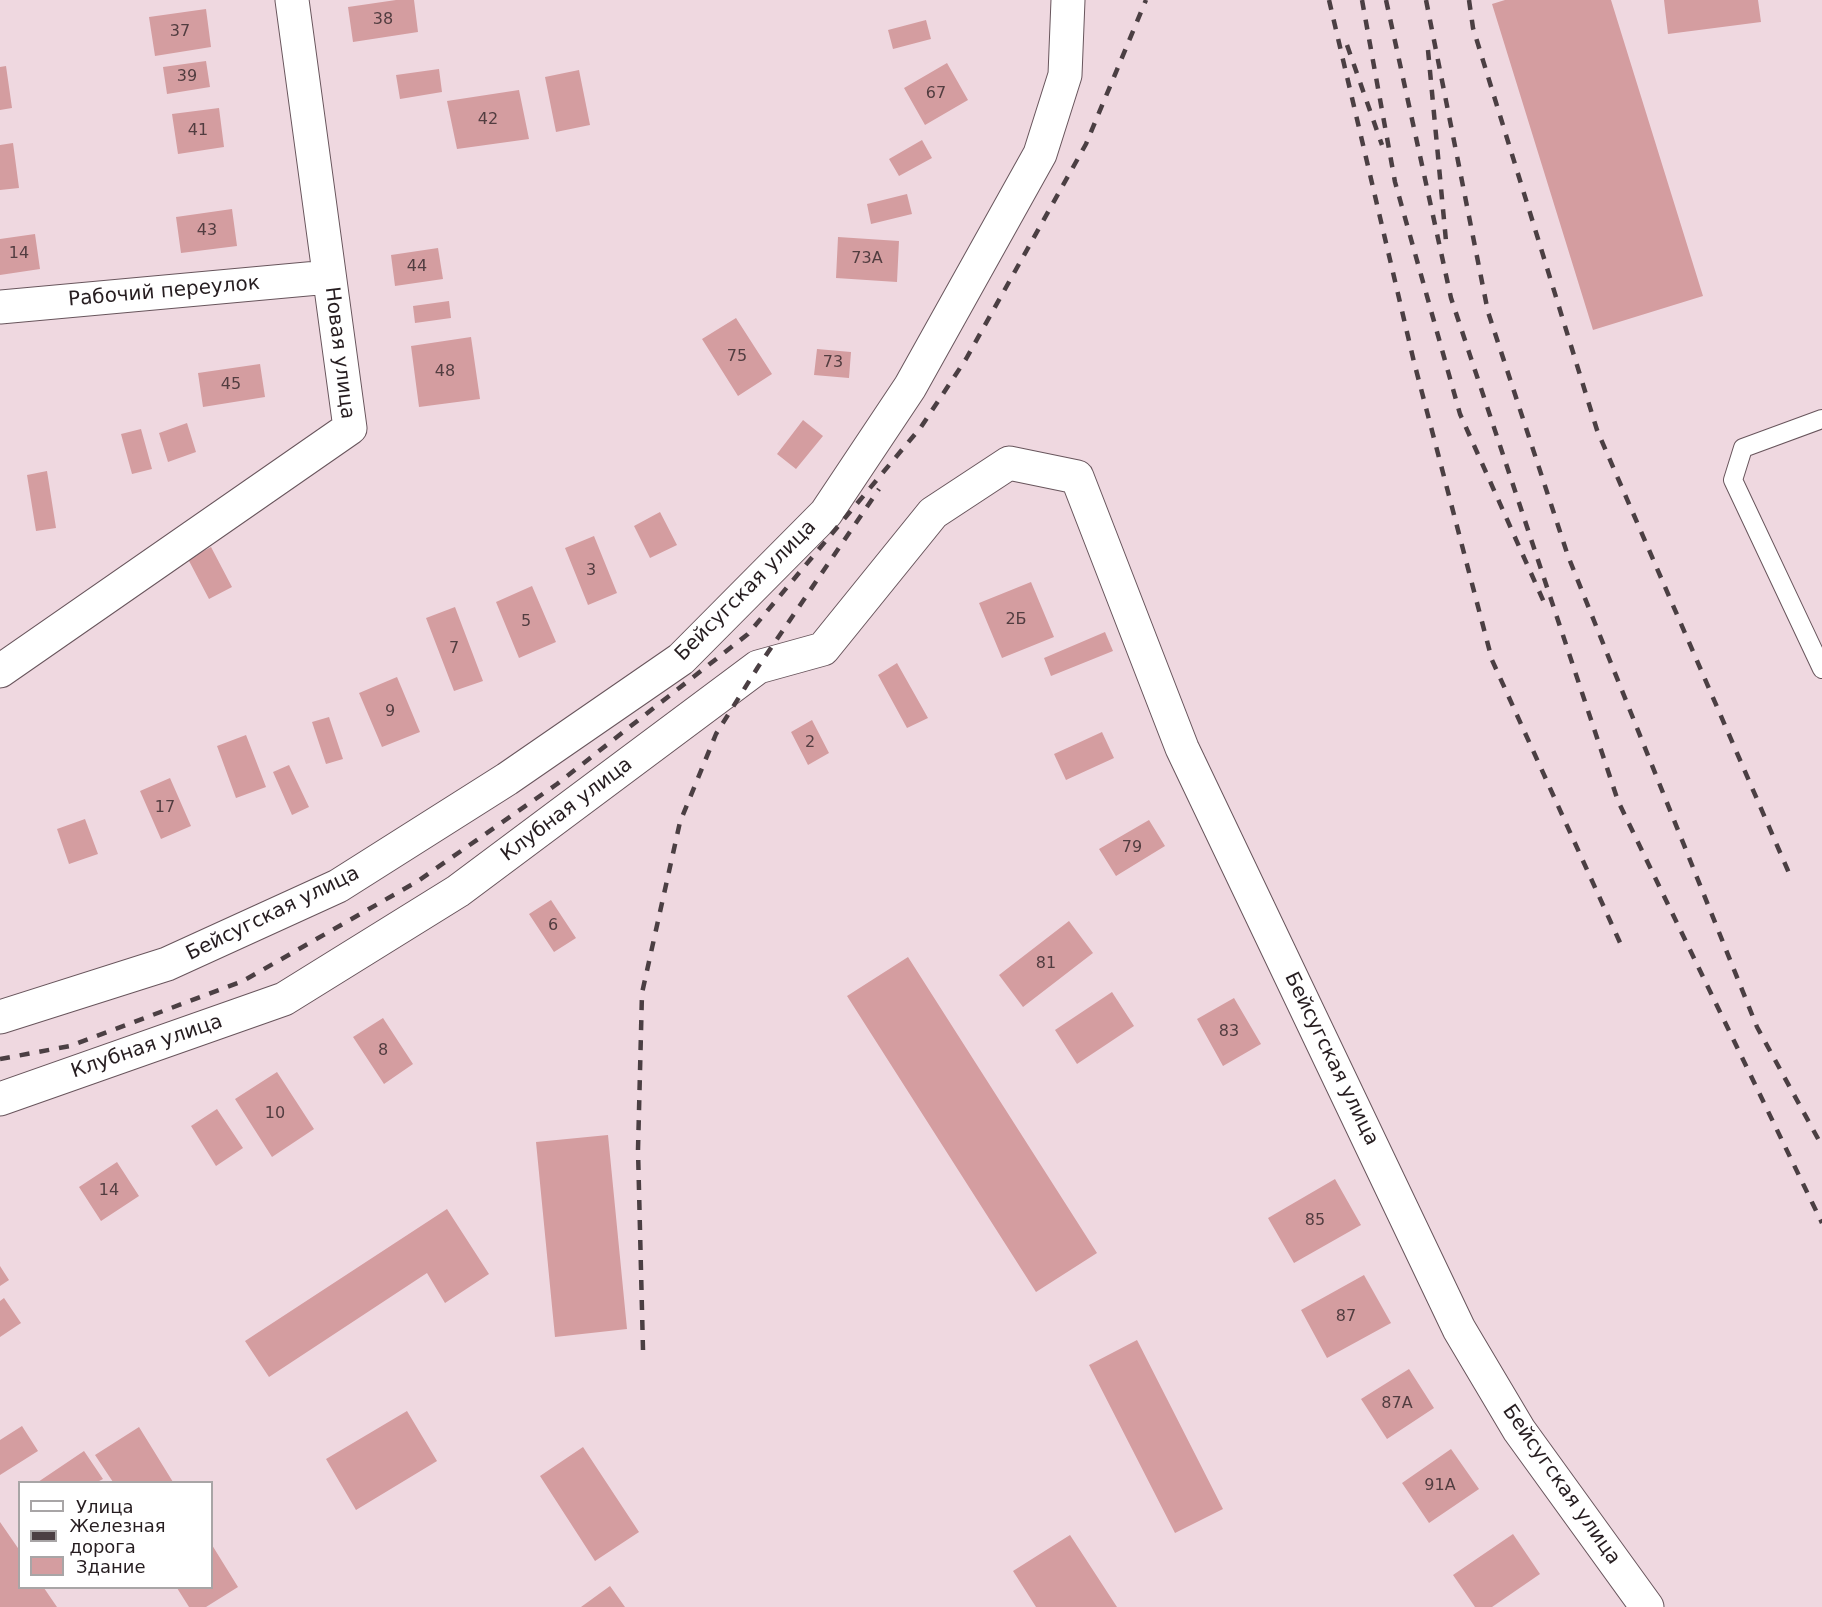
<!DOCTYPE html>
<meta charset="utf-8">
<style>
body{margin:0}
#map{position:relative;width:1822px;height:1607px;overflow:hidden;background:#efd8e0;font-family:"DejaVu Sans",sans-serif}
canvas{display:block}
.legend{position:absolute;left:18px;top:1481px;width:195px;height:108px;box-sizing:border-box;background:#fff;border:2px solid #a8a5a6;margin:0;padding:8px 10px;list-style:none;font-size:18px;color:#261d20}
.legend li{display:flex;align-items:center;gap:12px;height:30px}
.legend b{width:30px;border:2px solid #a8a5a6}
</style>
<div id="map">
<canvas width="1822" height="1607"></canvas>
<ul class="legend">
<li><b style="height:8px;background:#fff"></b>Улица</li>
<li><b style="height:8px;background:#4b3f43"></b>Железная дорога</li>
<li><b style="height:16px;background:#d49da0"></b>Здание</li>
</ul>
</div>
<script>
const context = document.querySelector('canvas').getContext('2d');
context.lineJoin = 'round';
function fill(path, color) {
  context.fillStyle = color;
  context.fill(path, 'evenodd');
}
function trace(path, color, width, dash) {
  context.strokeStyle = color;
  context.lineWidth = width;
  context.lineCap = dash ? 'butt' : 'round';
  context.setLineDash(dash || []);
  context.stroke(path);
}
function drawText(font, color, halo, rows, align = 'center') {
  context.font = font + ' "DejaVu Sans",sans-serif';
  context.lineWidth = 6;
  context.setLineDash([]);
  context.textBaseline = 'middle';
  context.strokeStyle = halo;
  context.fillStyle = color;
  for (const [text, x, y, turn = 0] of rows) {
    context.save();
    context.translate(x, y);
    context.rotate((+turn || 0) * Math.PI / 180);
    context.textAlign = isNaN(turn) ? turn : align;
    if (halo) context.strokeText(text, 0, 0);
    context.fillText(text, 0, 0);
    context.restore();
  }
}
const building = new Path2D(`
 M396,0H414L418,32L353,42L348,7Z
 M1505,0H1611L1703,296L1593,330L1492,4Z
 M1664,0H1758L1761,22L1668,34Z
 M206,9L211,47L155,56L149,17Z
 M926,20L931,39L893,49L888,30Z
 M206,61L210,87L167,94L163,67Z
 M947,63L968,100L925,125L904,88Z
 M6,66L12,108L0,110V67Z
 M439,69L442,92L400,99L396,75Z
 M579,70L590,125L556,132L545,77Z
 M519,90L529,139L457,149L447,101Z
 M219,108L224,147L178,154L172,114Z
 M922,140L932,158L899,176L889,159Z
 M13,143L19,188L0,190V145Z
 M907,194L912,214L871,224L867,204Z
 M232,209L237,246L181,253L176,217Z
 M35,234L40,269L0,275V239Z
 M838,237L899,241L897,282L836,278Z
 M438,248L443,279L395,286L391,255Z
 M449,301L451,318L415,323L413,306Z
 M736,318L772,374L738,396L702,339Z
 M471,337L480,399L419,407L411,346Z
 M817,349L851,352L849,378L814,375Z
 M260,364L265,397L203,407L198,373Z
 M803,420L823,436L796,469L777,454Z
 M187,423L196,452L168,462L159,433Z
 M141,429L152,469L132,474L121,434Z
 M47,471L56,528L36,531L27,475Z
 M660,512L677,545L650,558L634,526Z
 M594,536L617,593L588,605L565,548Z
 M211,547L232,587L209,599L188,559Z
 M1031,582L1054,637L1002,658L979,603Z
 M532,586L556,642L519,658L496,602Z
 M455,607L483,681L454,691L426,618Z
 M1105,632L1113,651L1051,676L1044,658Z
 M897,663L928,718L907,728L878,675Z
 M397,677L420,732L382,747L359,693Z
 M329,717L343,759L326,764L312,722Z
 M812,720L829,753L808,765L791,732Z
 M1102,732L1114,758L1066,780L1054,754Z
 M246,735L266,787L236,798L217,746Z
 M289,765L309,807L292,815L273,772Z
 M170,778L191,826L161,839L140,791Z
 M85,819L98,854L69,864L57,829Z
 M1149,820L1165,846L1116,876L1099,849Z
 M551,900L576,938L554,952L529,914Z
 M1069,921L1093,953L1023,1007L999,975Z
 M908,957L1097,1253L1036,1292L847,996Z
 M1112,992L1134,1026L1077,1064L1055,1030Z
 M1234,998L1261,1044L1223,1066L1197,1019Z
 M383,1018L413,1064L384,1084L353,1037Z
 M277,1072L314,1129L272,1157L235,1099Z
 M217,1109L243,1148L216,1166L191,1126Z
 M608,1135L627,1329L555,1337L536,1142Z
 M117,1162L139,1196L101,1221L79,1187Z
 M1335,1179L1361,1225L1294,1263L1268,1218Z
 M447,1209L489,1274L445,1303L427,1273L269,1377L245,1341Z
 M0,1266L9,1280L0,1286Z
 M1364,1275L1391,1323L1327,1358L1301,1310Z
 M4,1298L21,1323L0,1337V1301Z
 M1137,1340L1223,1509L1175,1533L1089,1365Z
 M1409,1369L1434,1408L1387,1439L1361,1399Z
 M407,1411L437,1461L356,1510L326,1459Z
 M22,1426L38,1451L0,1475V1440Z
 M139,1427L173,1482H113L95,1455Z
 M583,1447L639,1532L595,1561L540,1476Z
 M1451,1449L1479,1489L1429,1523L1402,1483Z
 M84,1451L103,1479L97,1482H38Z
 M0,1522L20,1551V1588H44L57,1607H0Z
 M1513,1534L1540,1574L1492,1607H1475L1453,1575Z
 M1070,1535L1117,1607H1036L1013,1571Z
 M212,1545L238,1587L206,1607H189L177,1588H212Z
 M610,1586L625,1607H581Z`);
const service = new Path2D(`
 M1822,419L1743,448L1733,480L1822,669`);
const minor = new Path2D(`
 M0,307L329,277
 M0,671L350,428L292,0
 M0,1017L167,964L338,886L507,779L681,659L826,513L910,387L1040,154L1065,75L1068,0
 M0,1099L284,999L458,891L758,667L823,649L933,513L1009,463L1077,477L1182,748L1459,1329L1519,1430L1647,1607`);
const rail = new Path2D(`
 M1329,0L1414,362L1492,660L1622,947
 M1362,0L1395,182L1460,414L1547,609
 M1386,0L1451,298L1618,801L1822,1223
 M1426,0L1488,312L1568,556L1757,1027L1822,1146
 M1469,0L1473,28L1597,430L1789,873
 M1347,45L1382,145
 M1428,50L1446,241
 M0,1059L70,1046L243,981L418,881L557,784L748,634L921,427L966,359L1086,144L1146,0
 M643,1350L638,1150L642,993L680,822L716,734L758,667L879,489`);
const numberNames = [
 ["38",383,20],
 ["37",180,32],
 ["39",187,77],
 ["67",936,94],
 ["42",488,120],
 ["41",198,131],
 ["43",207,231],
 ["14",19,254],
 ["73А",867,259],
 ["44",417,267],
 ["75",737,357],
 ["73",833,363],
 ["48",445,372],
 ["45",231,385],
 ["3",591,571],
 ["2Б",1016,620],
 ["5",526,622],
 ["7",454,649],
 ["9",390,712],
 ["2",810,743],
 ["17",165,808],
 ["79",1132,848],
 ["6",553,926],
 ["81",1046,964],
 ["83",1229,1032],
 ["8",383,1051],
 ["10",275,1114],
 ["14",109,1191],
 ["85",1315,1221],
 ["87",1346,1317],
 ["87А",1397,1404],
 ["91А",1440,1486]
];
const streetNames = [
 ["Рабочий переулок",164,292,-5],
 ["Новая улица",339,353,83],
 ["Бейсугская улица",746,591,-45],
 ["Клубная улица",567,810,-37],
 ["Бейсугская улица",273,914,-26],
 ["Клубная улица",147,1047,-19],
 ["Бейсугская улица",1331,1059,64],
 ["Бейсугская улица",1561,1485,55]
];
fill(building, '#d49da0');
trace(service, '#68555c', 20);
trace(minor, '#68555c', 35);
trace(service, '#fff', 18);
trace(minor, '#fff', 33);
trace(rail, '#4b3f43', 4.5, [10, 10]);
drawText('16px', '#523d40', null, numberNames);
drawText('20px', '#261d20', '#fff', streetNames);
</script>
